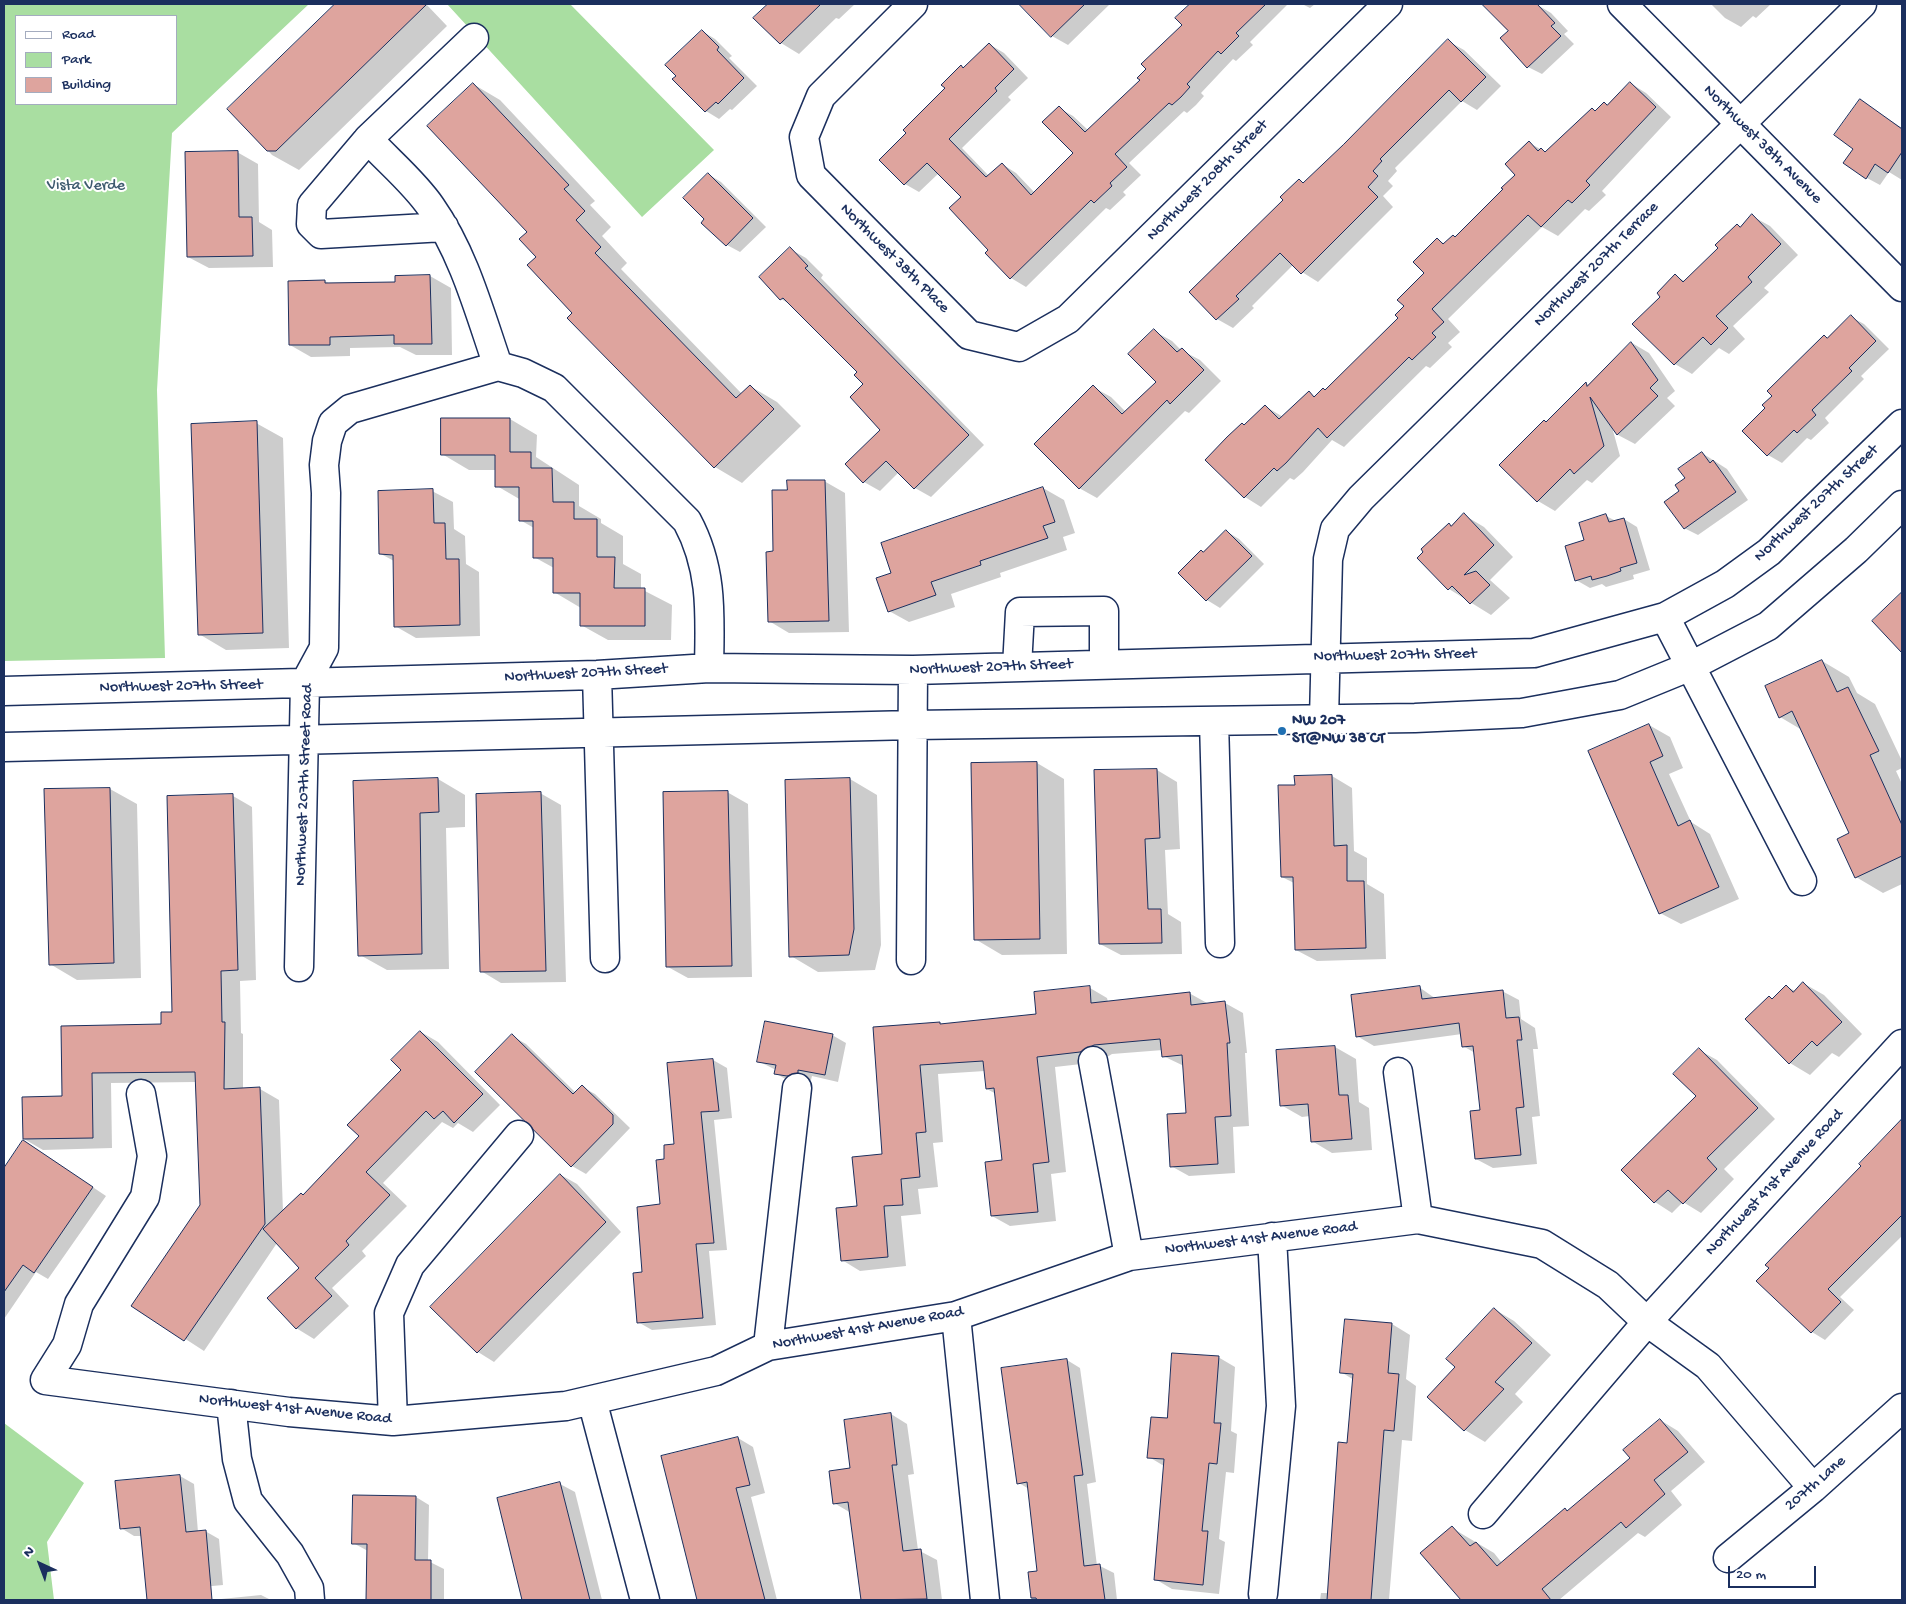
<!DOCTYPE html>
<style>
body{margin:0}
#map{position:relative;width:1906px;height:1604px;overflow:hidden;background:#fff;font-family:"Gochi Hand",sans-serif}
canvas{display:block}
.frame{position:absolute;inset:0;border:5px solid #1b2f5e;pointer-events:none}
.legend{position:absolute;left:15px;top:15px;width:162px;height:90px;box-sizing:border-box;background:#fff;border:1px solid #a4acbf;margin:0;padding:6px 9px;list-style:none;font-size:15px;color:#1b2f5e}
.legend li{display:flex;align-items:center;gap:10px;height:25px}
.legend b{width:25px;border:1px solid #a4acbf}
.north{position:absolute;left:15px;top:1539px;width:50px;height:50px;-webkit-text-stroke:4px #fff;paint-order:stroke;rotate:317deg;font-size:14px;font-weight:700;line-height:20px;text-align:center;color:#1b2f5e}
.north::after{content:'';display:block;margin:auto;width:18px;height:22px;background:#1b2f5e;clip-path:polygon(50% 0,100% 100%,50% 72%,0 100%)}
.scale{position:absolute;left:1728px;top:1566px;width:88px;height:22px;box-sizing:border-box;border:2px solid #1b2f5e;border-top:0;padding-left:6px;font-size:15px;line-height:18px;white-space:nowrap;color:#1b2f5e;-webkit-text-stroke:4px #fff;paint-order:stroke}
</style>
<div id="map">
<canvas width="1906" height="1604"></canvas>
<div class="frame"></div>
<ul class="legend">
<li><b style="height:6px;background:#fff"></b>Road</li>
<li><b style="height:14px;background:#a9dea1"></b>Park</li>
<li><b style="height:14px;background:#dea49e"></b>Building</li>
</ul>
<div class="north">N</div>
<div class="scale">20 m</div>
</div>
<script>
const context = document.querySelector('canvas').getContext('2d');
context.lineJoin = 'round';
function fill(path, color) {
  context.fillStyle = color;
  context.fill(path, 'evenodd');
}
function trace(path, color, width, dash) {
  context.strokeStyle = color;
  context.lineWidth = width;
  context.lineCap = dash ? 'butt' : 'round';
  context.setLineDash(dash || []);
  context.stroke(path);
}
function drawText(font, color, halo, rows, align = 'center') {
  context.font = font + ' "Gochi Hand",sans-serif';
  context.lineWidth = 4;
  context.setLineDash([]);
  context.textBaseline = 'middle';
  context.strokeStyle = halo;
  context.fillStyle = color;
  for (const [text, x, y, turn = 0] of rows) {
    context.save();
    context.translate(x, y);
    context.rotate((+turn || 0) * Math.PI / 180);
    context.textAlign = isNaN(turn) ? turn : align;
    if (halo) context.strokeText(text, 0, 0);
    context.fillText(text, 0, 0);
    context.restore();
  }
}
const green = new Path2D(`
 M4,4H309L172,133L157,390L165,658L4,661ZM16,16H176V104H16Z
 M447,4H570L714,150L642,217Z
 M4,1423L84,1483L47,1542L54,1600H4Z`);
const shadow = new Path2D(`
 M337,4H426L447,26L299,170L272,155L229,109Z
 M769,4H855L839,19L836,18L799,54L781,43L755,18Z
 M1021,4H1110L1068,45L1052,36Z
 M1191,4H1288L1250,42L1253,45L1236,61L1233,59L1201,93L1204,96L1196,105L1187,113L1184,111L1129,163L1141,175L1123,192L1126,195L1110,210L1106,208L1026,287L1011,278L987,253L990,250L963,197L939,173L919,192L905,184L908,133L947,88L961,67L964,69L989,44L1004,53L1028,78L1008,97L1011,100L962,148L989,176L1002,164L1016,173L1035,193L1075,153L1059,108L1073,116L1088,130L1142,80L1184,25L1177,18Z
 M1302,4H1315L1310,8Z
 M1484,4H1536L1551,13L1568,31L1564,34L1574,44L1542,74L1528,67L1510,31Z
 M1711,4H1771L1756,18L1753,16L1741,27L1725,18Z
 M702,31L715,39L732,56L729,58L757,86L732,110L730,109L719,119L706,111L677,76Z
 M1448,41L1464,50L1501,86L1477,110L1462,101L1395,168L1397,171L1388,181L1393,186L1383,196L1393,207L1318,282L1302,272L1294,264L1252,306L1254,308L1233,328L1217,319L1191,292L1285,200L1299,180L1304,183L1344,146Z
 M1630,83L1646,93L1671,117L1602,191L1606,195L1589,211L1585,209L1558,236L1542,227L1448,319L1460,332L1448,343L1452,347L1430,368L1426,366L1344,447L1332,440L1303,472L1294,480L1290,478L1261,507L1245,497L1207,460L1265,406L1283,417L1309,393L1315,397L1326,391L1399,318L1426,273L1437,239L1445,244L1456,238L1505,189L1517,175L1529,143L1546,152L1596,112L1608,106Z
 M473,84L500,100L595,201L590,205L611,227L602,236L627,263L621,269L742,394L750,386L777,402L801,426L742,483L715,467L569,318L574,313L538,257Z
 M1860,101L1902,128V180L1889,172L1880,185L1867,178L1855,149Z
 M237,152L258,164L259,222L272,230L273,267L209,268L188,257Z
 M708,174L721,182L766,227L740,252L727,245L706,219Z
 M1752,216L1770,226L1798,255L1764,288L1769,292L1733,326L1745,339L1729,354L1719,348L1692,374L1675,364L1662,297L1676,276L1686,282Z
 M790,249L806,258L823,275L821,278L984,445L931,497L915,488L899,472L880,491L864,482L882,430L859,372L793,306L781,299Z
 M430,276L451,288L452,355H416L400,347L350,348V356L311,357L290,345L325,281L330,284L396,283V277Z
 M1851,317L1864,324L1889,349L1861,376L1864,379L1825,418L1829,423L1811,440L1807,438L1782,463L1768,455L1744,431Z
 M1154,331L1172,341L1181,350L1200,360L1221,381L1189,413L1185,411L1097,498L1079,488L1093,387L1111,397L1126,412L1158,382Z
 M1632,343L1649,353L1675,391L1667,398L1675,406L1635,444L1618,435L1612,427L1620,456L1592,483L1587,480L1555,511L1538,501L1547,423L1586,384L1589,385Z
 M510,419L537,435L536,457L579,485V506L601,519V523L623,536V564L641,574V589L672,605L671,640H608L581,625V608L554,592V568L534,557V528L520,520L521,500L497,486V470H469L442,454Z
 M256,423L283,438L289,648L226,650L199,634Z
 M1702,453L1727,469L1748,500L1698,535L1684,528L1681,491Z
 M824,481L845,493L849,632L789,633L769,621L774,553Z
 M1043,488L1064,500L1075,533L1063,537L1067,550L1000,573L1001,577L951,594L955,607L909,622L889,611L892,573Z
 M432,491L453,502L454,529L465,536L466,564L479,572L480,636L416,638L395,626L394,561L381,554Z
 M1464,515L1484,527L1513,557L1490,580L1510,598L1491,615L1449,589V524L1452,526Z
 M1606,516L1616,521L1624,519L1637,527L1650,570L1633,575L1634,579L1606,587L1602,584L1590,588L1576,580L1586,541Z
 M1226,531L1239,539L1264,564L1220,608L1207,600L1204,553Z
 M1900,595L1902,597V651L1874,621Z
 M1822,661L1849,677L1857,693L1875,704L1902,761V768L1896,771L1902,784V884L1883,893L1856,877L1851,834L1802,730L1780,717Z
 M1649,725L1670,737L1683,768L1669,774L1691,822L1710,834L1739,899L1681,924L1660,913L1589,752Z
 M1037,763L1064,779L1067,954L1002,955L975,939L973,764Z
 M1157,770L1177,782L1180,849L1165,850L1168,914L1181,922L1182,954L1121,955L1100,944Z
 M1332,776L1352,788L1354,851L1367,858V884L1384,894L1386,959L1317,961L1296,950L1294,883L1282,877Z
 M438,779L465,795V827L446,828L449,969L387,970L360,955L354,782Z
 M850,779L877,795L881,945L875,970L818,972L791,956Z
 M110,789L137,804L141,978L77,980L50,964Z
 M727,792L748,804L752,977L688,978L668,967Z
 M540,793L561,805L566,982L501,983L481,971Z
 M233,796L252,807L256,980L240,981L241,1033L243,1034V1089H260L279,1100L283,1212L303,1196L361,1136L402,1070L421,1032L438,1042L500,1105L473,1132L458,1123L453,1128L442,1122L383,1183L407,1206L362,1251L366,1256L332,1288L349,1306L314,1339L296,1328L301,1268L277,1243L204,1351L133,1305L201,1205L196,1082L111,1083L112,1148L43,1150L24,1139L63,1097L62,1027L162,1026L174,1013Z
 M1803,983L1824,995L1862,1034L1839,1057L1832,1053L1810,1075L1790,1063L1786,986L1795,991Z
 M1419,987L1436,999L1502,991L1519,1000L1521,1019L1535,1028L1538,1049H1533L1540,1116L1532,1117L1537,1164L1493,1168L1476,1159L1482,1111L1475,1053L1463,1046L1462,1034L1374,1046L1357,1036Z
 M1090,988L1107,998L1108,1002L1189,993L1207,1003H1225L1243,1013L1247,1053H1245L1249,1126L1233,1127L1235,1173L1189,1176L1171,1166L1187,1114L1184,1066L1163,1056V1050L1112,1054L1099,1062L1055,1067L1066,1172L1051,1174L1056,1221L1010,1226L992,1216L1003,1161L996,1094L987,1089L985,1071L938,1074L943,1142L933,1143L938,1187L918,1189L921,1214L901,1216L906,1266L860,1271L842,1260L858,1207L883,1155L874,1028L939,1023L943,1025L1038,1016Z
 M832,1035L846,1043L838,1082L812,1076L811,1080L802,1083L789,1081L775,1073L776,1070L758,1061Z
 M512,1036L526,1044L576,1093L582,1087L595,1094L630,1128L586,1174L572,1166L477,1072Z
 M1335,1047L1356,1059L1359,1102L1369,1108L1372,1150L1332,1153L1312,1141L1310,1116L1302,1117L1281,1105L1277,1051Z
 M1699,1050L1717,1060L1775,1119L1724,1169L1734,1179L1701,1213L1683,1202L1672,1213L1655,1202L1623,1170L1698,1096Z
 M713,1060L727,1068L732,1118L714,1120L727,1250L709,1251L716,1325L652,1330L638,1322L644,1273L662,1206L666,1160L676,1145L668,1064Z
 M1902,1118V1236L1840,1297L1854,1310L1825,1340L1812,1332L1863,1166Z
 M24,1141L106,1196L48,1279L36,1272L4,1319V1193L13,1181L4,1175V1170Z
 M561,1175L577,1184L621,1232L494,1362L478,1352L432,1307Z
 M1494,1309L1514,1321L1551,1355L1515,1394L1523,1402L1485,1442L1465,1430L1429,1397L1456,1367Z
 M1392,1324L1410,1335L1406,1379L1416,1386L1412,1441L1402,1440L1389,1600H1320L1321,1593H1329L1354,1380L1341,1372Z
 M1218,1357L1235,1367L1231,1431L1237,1434L1234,1473L1226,1472L1219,1539L1225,1542L1219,1594L1172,1589L1155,1579L1164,1466L1149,1457L1169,1420Z
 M1067,1360L1080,1368L1096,1482L1087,1484L1097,1566H1100L1114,1573L1117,1600H1032L1029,1573L1038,1572L1029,1489L1019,1483Z
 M891,1414L907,1424L914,1474L908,1475L918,1550L937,1560L942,1600H862L851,1513L834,1503L851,1469Z
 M1660,1420L1678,1431L1705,1462L1671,1491L1682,1505L1645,1537L1638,1533L1559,1600H1463L1422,1553L1452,1528L1494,1553L1502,1563L1569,1512L1632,1458Z
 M738,1438L753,1447L765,1493L751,1497L777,1600H698L662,1457Z
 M180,1476L194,1484L198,1532L205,1531L219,1539L223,1585L160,1591L142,1536H134L121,1528L117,1482Z
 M560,1484L575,1492L602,1600H524L499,1499Z
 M416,1497L429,1505L428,1561L444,1569V1600H367L368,1551L353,1543Z
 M261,1595L271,1600H211Z`);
const building = new Path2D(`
 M335,4H427L276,151H267L227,109Z
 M768,4H821L780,44L753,18Z
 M1019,4H1085L1051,37Z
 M1190,4H1266L1236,33L1239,36L1221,54L1218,51L1187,84L1190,87L1181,97L1172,105L1169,103L1115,154L1127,167L1110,183L1112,186L1094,203L1091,200L1010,279L985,253L988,250L949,208L961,197L927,163L904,185L879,160L906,133L903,130L945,88L941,85L961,65L963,68L989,43L1014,69L995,88L997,91L949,139L986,177L1002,163L1031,195L1073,153L1042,122L1059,106L1085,132L1140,80L1137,78L1146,69L1141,64L1182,25L1175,18Z
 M1482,4H1537L1555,23L1551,26L1561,36L1527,68L1500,38L1508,31Z
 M702,30L719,47L717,50L744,78L718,104L716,102L705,112L672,79L676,76L665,65Z
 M1448,39L1486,77L1461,102L1449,90L1380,159L1382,161L1373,171L1378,176L1368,187L1378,197L1301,274L1280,253L1236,296L1239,299L1216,320L1189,292L1283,200L1280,197L1299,179L1303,183L1343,145Z
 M1630,82L1656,107L1586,181L1590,185L1572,203L1568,200L1541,227L1528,215L1432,309L1444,322L1432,333L1436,337L1412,360L1409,357L1327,438L1318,428L1286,463L1277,471L1274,468L1244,498L1205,460L1227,437L1242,423L1244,425L1265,405L1279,419L1309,391L1314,397L1323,388L1325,390L1398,318L1395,315L1404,306L1397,300L1424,273L1413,262L1437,238L1443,244L1453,235L1455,237L1503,189L1501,188L1515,175L1505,164L1529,141L1538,151L1541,148L1545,152L1592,108L1595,111L1604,102L1607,105Z
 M473,83L569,185L564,189L585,211L576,220L601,247L595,253L736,398L750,385L774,409L714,468L567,318L572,313L527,265L536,257L519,239L527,232L427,126Z
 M1860,99L1902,129V152L1888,173L1875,164L1866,179L1843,163L1853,149L1834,135Z
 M238,151L239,217H252L253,256L187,257L185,152Z
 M708,173L753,218L726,246L701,223L704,219L683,198Z
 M1752,214L1781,244L1748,277L1752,282L1716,316L1728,328L1711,345L1703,337L1674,365L1632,324L1660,297L1657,293L1675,274L1683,282L1718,248L1715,245L1737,224L1740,227Z
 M790,247L808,266L805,268L969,435L914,489L886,461L863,483L845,464L880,430L850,397L863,384L854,375L857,372L783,298L780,300L759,277Z
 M430,275L432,344H394V335L330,337V345H289L288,281L325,280V283L395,282V276Z
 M1851,315L1876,341L1849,368L1852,371L1812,410L1816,415L1797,433L1794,430L1767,456L1742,431L1765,408L1762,405L1772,396L1767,391L1824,335L1827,338Z
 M1154,329L1177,352L1182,348L1204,370L1170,404L1167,400L1079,489L1034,444L1093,385L1122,414L1156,382L1128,354Z
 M1631,342L1658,380L1650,388L1658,396L1617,435L1590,397L1604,446L1574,474L1570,469L1537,502L1499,465L1544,420L1546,422L1586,382L1587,386Z
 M441,418H510V452H531V468H552L553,502H574V519H597V557H615L614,588H645V626H580V593H553V558H533V521H519V487H495V455H441Z
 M257,421L263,633L198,635L191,424Z
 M1702,452L1710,463L1713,460L1736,492L1684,529L1664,502L1679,491L1675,485L1685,478L1678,469Z
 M787,480H825L829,621L768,622L766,552L773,551L772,490H787Z
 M1043,487L1055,522L1043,526L1048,538L980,561L981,565L931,582L936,595L888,612L876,578L891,573L881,543Z
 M433,489L434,523H445L446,559H459L460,625L394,627L393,555L379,554L378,491Z
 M1464,513L1494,545L1464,575L1476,571L1490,585L1470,604L1452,586L1448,590L1417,558L1423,552L1421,549L1449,523L1451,526Z
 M1606,514L1609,522L1624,518L1637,563L1620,568L1621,571L1607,576L1592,580L1591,576L1575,581L1565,546L1584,540L1579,523Z
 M1226,530L1252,556L1206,601L1178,573L1201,550L1203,552Z
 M1902,592V653L1872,621Z
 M1822,660L1837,692L1848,687L1879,751L1870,755L1902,825V856L1855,878L1837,839L1849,833L1792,711L1779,718L1765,686Z
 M1649,724L1663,756L1650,762L1678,826L1690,820L1719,887L1659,914L1588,751Z
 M1037,762L1040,939L974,940L971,763Z
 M1157,769L1160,838L1145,839L1148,909H1161L1162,943L1099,944L1094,770Z
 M1332,775L1334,846L1347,845V881H1364L1366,948L1295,950L1293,877H1281L1278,785H1295L1294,776Z
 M438,778L439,812L420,813L422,954L358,956L353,781Z
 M850,778L854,929L849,955L789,957L785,780Z
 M110,788L114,963L49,965L44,789Z
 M728,791L732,966L666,967L663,792Z
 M541,792L546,971L480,972L476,794Z
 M233,794L238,970L221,971L222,1022H225L224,1089L260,1087L265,1224L184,1341L131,1306L200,1205L195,1072L92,1073L93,1138L23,1139L22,1097L62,1096L61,1026L161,1024V1012H172L167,796Z
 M1803,982L1842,1022L1817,1046L1812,1041L1789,1064L1745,1019L1769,996L1772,999L1786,985L1793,992Z
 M1090,986L1091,1003L1190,992L1191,1005L1225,1001L1230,1043H1227L1231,1116L1215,1117L1218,1164L1170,1167L1167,1114L1186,1113L1182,1055L1162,1057L1160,1039L1094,1045L1080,1052L1037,1057L1049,1162L1033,1164L1038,1212L991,1216L985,1162L1002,1160L994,1088L986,1089L983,1061L920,1065L926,1132L916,1133L920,1177L901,1179L903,1205L884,1206L888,1257L841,1261L836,1208L857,1206L852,1157L882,1154L873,1027L940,1022V1024L1036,1014L1034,992Z
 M1420,986L1422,999L1503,990L1506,1018L1519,1017L1522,1040H1517L1524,1107L1516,1108L1521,1155L1475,1159L1470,1111L1480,1110L1473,1046L1462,1047L1459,1023L1356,1037L1351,995Z
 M765,1021L833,1034L825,1075L798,1070V1073L787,1076L774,1074L776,1065L757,1062Z
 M420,1031L483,1094L454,1123L443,1111L434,1119L426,1111L366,1172L390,1195L346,1241L349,1245L315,1278L332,1296L296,1329L267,1298L299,1268L263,1229L301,1193L303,1195L359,1136L347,1125L401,1070L391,1060Z
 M512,1034L573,1094L582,1085L613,1115V1124L571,1167L475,1072Z
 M1335,1046L1339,1095H1348L1352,1139L1311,1142L1308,1104L1280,1106L1276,1050Z
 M1699,1048L1758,1108L1707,1158L1717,1169L1683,1204L1668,1190L1654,1203L1621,1170L1696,1096L1673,1074Z
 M713,1059L719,1111L701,1112L714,1243L696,1244L703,1318L637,1323L633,1273L642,1272L637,1207L660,1204L656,1160L664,1159V1145L674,1144L667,1063Z
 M1902,1119V1215L1828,1289L1841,1302L1811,1333L1756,1281L1769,1268L1765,1265L1861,1166L1859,1164Z
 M23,1140L93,1187L34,1273L23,1265L4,1292V1168Z
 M560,1174L606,1222L477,1353L430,1307Z
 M1494,1308L1532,1343L1495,1382L1504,1389L1464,1431L1427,1397L1455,1367L1446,1359Z
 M1345,1319L1392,1323L1388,1373L1399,1374L1394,1431L1384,1430L1371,1600H1327L1338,1442L1347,1443L1353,1374L1340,1373Z
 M1172,1353L1219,1356L1214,1423H1221L1217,1464L1209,1463L1202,1531H1208L1203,1585L1154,1580L1164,1459L1147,1458L1151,1417L1167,1418Z
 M1067,1359L1083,1475L1074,1476L1084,1566L1100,1564L1105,1600H1037L1036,1598H1031L1028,1572L1037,1571L1027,1482L1017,1484L1001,1368Z
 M891,1413L897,1465H892L903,1551L921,1549L927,1599L861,1600L848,1502L833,1504L829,1471L850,1468L844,1420Z
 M1660,1419L1688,1452L1654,1480L1665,1494L1626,1528L1621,1522L1542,1589L1551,1600H1461L1420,1553L1452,1526L1470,1546L1476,1542L1497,1566L1565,1508L1567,1511L1630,1458L1623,1450Z
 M738,1437L750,1485L736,1488L765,1600H697L661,1456Z
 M180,1475L186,1532L206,1530L212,1600H147L140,1527L120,1529L115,1481Z
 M560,1482L590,1600H522L497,1498Z
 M353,1495L416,1496L415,1560H431V1600H366L367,1544H352Z`);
const minor = new Path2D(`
 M913,4L821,96L804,137L811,175L969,335L1019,347L1068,319L1388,4
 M1622,4L1902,287
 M474,38L368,139C388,161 414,182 431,207C464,254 479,311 498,366L523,373L554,388L687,521C713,569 710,615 709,668
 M368,139L312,205L311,224L321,234L444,227
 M1665,617L1802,881
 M1017,667L1020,612L1104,611V664
 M597,675L605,958
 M4,691L597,675L709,668L913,670L1534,653L1665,617L1725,584L1769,552L1902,424
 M1324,719L1328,559L1335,529L1361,498L1862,4
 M1214,721L1220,943
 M4,747L913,725L1415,718L1522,713L1620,695L1691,666L1768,626L1856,550L1902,505
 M911,960L913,670
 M299,967L305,683L324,648L326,493L324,465L327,441L333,423L350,409L498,366
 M1093,1061L1129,1256
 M1398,1072L1418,1219
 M141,1094L152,1156L145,1197L79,1304L67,1345L45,1380L289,1412L393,1421L566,1406L716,1371L768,1346L956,1316L1129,1256L1418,1219L1542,1244L1608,1285L1647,1322L1708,1366L1813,1488
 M956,1316L985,1600
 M768,1346L797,1088
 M592,1400L645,1600
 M231,1404L237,1459L248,1501L290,1554L309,1588L310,1600
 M393,1421L389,1313L410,1265L519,1135
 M1483,1514L1647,1322L1902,1044
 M1728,1558L1813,1488L1902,1408
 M1263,1594L1281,1406L1272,1237`);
const markers = [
 [1282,731,5,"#1f6fb2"]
];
const streetNames = [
 ["Northwest 38th Avenue",1762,145,45],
 ["Northwest 208th Street",1208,181,-45],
 ["Northwest 38th Place",894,259,45],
 ["Northwest 207th Terrace",1597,265,-45],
 ["Northwest 207th Street",1817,504,-43],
 ["Northwest 207th Street",1395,656,-1],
 ["Northwest 207th Street",991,668,-2],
 ["Northwest 207th Street",586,674,-3],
 ["Northwest 207th Street",181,687,-1],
 ["Northwest 207th Street Road",305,785,-88],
 ["Northwest 41st Avenue Road",1775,1183,-47],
 ["Northwest 41st Avenue Road",1261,1239,-7],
 ["Northwest 41st Avenue Road",868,1329,-10],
 ["Northwest 41st Avenue Road",295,1410,6],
 ["207th Lane",1816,1484,-41]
];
const parkNames = [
 ["Vista Verde",86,187]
];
const poiNames = [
 ["NW 207",1292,722],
 ["ST@NW 38 CT",1292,740]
];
fill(green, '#a9dea1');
fill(shadow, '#0003');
fill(building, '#dea49e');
trace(building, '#1b2f5e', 1);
trace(minor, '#1b2f5e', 31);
trace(minor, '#fff', 28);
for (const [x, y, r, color] of markers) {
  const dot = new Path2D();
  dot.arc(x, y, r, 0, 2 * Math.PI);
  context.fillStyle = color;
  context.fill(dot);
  trace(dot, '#fff', 2);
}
drawText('16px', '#1b2f5e', '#fff', streetNames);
drawText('16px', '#3e5b6f', '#fff', parkNames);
drawText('bold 16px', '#1b2f5e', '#fff', poiNames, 'left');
</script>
